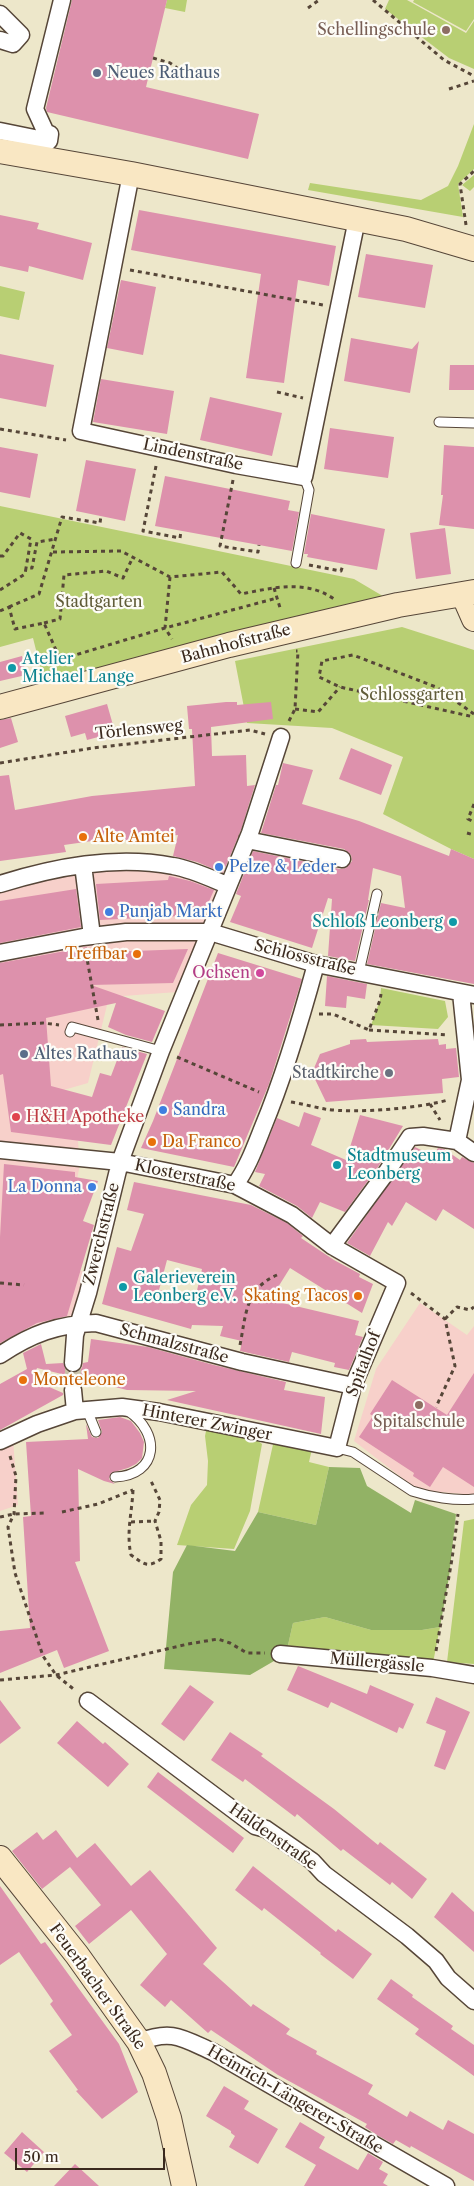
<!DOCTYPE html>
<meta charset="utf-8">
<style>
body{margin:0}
#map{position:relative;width:474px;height:2186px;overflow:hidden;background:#ede7ca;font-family:"Libre Caslon Text",serif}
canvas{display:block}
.scale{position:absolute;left:15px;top:2148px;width:150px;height:22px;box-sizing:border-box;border:2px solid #3b2a1e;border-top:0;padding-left:6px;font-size:15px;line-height:18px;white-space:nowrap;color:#3b2a1e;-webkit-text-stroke:4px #fdfcf7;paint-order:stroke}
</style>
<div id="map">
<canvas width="474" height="2186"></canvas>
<div class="scale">50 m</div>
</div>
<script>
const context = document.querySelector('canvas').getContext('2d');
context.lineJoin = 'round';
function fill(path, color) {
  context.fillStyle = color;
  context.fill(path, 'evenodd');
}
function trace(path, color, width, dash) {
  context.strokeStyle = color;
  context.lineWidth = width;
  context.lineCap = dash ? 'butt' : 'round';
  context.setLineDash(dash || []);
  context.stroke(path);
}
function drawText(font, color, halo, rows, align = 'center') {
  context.font = font + ' "Libre Caslon Text",serif';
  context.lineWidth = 4.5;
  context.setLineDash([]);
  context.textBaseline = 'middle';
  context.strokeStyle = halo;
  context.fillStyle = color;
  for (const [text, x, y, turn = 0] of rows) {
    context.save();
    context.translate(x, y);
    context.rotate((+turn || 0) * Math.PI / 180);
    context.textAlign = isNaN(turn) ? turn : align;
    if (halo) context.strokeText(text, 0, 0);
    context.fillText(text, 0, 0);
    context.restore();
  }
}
const built = new Path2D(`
 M123,868L219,877L191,991L109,997L88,1083L60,1091L76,1119L80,1164L71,1211L52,1267L88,1272L75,1316L0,1352V878Z
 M420,1303L467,1335L474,1326V1495L418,1490L354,1441L376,1369Z
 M13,1439L18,1505L0,1511V1442Z`);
const green = new Path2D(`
 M167,0H187L185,12L165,8Z
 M389,0H407L466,33L474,21V69L449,58L385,9Z
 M414,0H474V19L466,31L413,2Z
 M474,124V169L458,184L463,217L308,190L310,183L421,200L448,186L458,166Z
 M474,175V187L470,191L462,185Z
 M0,286L25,292L19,320L0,316Z
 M0,506L354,579L398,605L47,694L33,638L0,647Z
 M402,627L474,650V859L451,849L383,814L403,757L332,728L247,723L235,661Z
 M381,988L445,1001L448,1017L438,1029L371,1025L380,1000Z
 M208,1421L244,1430L262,1444L250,1511L234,1549L177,1545L191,1505L207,1485L208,1461L205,1436Z
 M274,1440L312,1449L309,1462L329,1467L316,1525L258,1512Z
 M474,1519V1664L447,1662L464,1521Z
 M325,1617L371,1630H422L440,1627L432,1668L286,1654L293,1623Z`);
const forest = new Path2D(`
 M329,1467L360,1468L367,1486L411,1513L415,1500L456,1514L449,1577L440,1627L422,1630H371L325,1617L293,1623L286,1654L250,1675L164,1669L173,1572L187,1545L235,1551L258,1512L316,1525Z`);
const building = new Path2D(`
 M72,0H167L146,87L259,114L248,159L47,112L46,108Z
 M139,210L336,246L329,286L298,280L284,383L246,378L261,274L131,250Z
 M0,215L39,223L37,229L92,243L83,280L29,266L28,272L0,266Z
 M366,254L433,265L425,308L358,297Z
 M121,280L156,287L143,355L107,348Z
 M351,338L412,349L419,341L410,393L344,381Z
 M0,354L54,365L46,407L0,398Z
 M450,365H474V390H449Z
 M101,379L174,391L167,434L93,422Z
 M210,397L282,413L272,456L200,440Z
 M330,428L394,437L388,478L324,469Z
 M444,445L474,447V529L439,525L443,495H441Z
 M0,447L38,454L30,498L0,492Z
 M86,460L136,469L125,521L76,511Z
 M165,476L290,501L288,510L299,512L292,551L155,526Z
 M311,514L385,529L377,570L307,557L308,554H304Z
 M445,528L451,574L416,579L410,533Z
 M22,656L26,675L0,681V662Z
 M226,702H237V705L271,702L273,719L211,727L212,756L246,755L247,786L255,785L241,830L223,873L197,862L173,856L178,835L134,840L101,842L99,840L64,845L66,852L0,861V776L9,775L15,810L92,796L195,786L192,729H189L187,706Z
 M107,704L113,725L100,728L102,736L87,740L85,733L71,737L65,716Z
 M11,718L18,742L0,748V720Z
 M351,748L392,765L381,795L339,779Z
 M283,763L313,770L302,804L359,821L449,856L451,849L474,859V984L367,964L381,903L405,908L401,876L373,868L368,900H369L355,961L328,956L332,899L328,898L312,948L230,922L241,896L236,894L253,851L340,869L346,868L352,861L351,855L344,849L261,833L276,785H278Z
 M169,876L190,881L214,890L203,915L100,920L96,884L168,880Z
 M76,889L81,927L0,943V901Z
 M87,947L88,955L107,952L188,949L173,983L91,985L165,1011L152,1042L126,1035L108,1027L116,1003L46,1018L51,1086L92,1097L100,1073L111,1076L122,1047L147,1054L111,1145L11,1132L3,1074L0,1075V963Z
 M218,953L302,979L269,1084L234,1167L141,1148L153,1121Z
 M327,976L367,984L365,999L347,996L346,1008L325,1006Z
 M366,1039L367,1042L438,1039L439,1045L446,1044V1049L456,1048L459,1077L442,1079L443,1093L326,1102L312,1073L320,1054L350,1044V1040Z
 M304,1112L321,1118L311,1145L346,1160L360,1115L403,1126L378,1167L345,1212L320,1202L312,1218L297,1206L259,1186L265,1174L255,1172L277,1118L299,1127Z
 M415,1147L433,1156L438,1148L444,1149L460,1160L462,1157L474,1163V1229L443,1209L436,1221L406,1202L392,1226L388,1222L370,1256L347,1243Z
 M4,1164L75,1172V1177L98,1181L83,1221L94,1225L67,1316L37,1323L0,1343V1237Z
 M134,1182L251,1205L287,1223L303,1236L301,1238L334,1260L360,1274L359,1277L373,1284L362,1313L290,1268L270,1300L359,1321L355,1335L363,1337L349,1370L334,1367L335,1363L292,1352L289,1362L240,1351L242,1341L220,1336L223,1326L192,1325L191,1329L102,1304L117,1247L131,1251L144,1214L127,1210ZM167,1260L202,1269L195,1299L159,1290Z
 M91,1339L148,1347L214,1365L286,1382L284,1390L325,1397L321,1434L167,1400L196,1391L127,1390L37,1368L33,1380L63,1393V1395L0,1430V1384L27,1369L23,1353L41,1344L46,1364L63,1363L68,1372H77L82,1368L83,1363L88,1362Z
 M474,1373V1487L443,1467L430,1487L413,1476L414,1473L359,1437L373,1416L370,1414L392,1380L447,1415Z
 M120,1417L131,1421L140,1433L144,1442L142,1458L136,1464L128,1468L111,1473L109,1479L115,1484L104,1481L78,1469L80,1561L75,1562L109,1651L64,1668L57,1650L0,1673V1631L30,1628L23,1517L31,1516L26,1442L88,1439L86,1424L92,1437L98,1438L102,1432L98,1420Z
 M298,1666L367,1694L370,1685L414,1704L403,1729L399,1727L397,1733L331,1702L328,1708L287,1690Z
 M190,1685L214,1702L184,1741L161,1724Z
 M436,1697L470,1712L445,1770L434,1766L446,1731L426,1723Z
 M0,1700L21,1728L0,1744Z
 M77,1721L103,1744L105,1742L129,1764L108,1787L57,1743Z
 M230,1732L263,1754L261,1756L334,1809L378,1845L380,1842L427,1879L412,1899L392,1882L390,1885L343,1849L341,1851L297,1814L295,1817L245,1779L243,1782L211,1760Z
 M158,1772L244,1838L233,1853L147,1787Z
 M56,1830L77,1858L95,1843L131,1886L150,1870L217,1948L203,1964L251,2007L253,2004L290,2029L286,2034L317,2051L316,2054L373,2085L368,2094L407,2117L410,2111L443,2130L448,2120L474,2134V2181L411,2146L410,2148L396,2140L393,2144L377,2135L365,2127L367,2124L278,2075L211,2030L208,2033L171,2000L165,2007L140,1985L167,1954L131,1910L89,1944L75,1926L101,1905L70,1867L42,1889L12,1851L37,1832L43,1840Z
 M253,1866L336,1932L338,1929L372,1954L353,1979L320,1954L321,1953L264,1908L262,1911L235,1890Z
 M0,1886L41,1944L45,1942L119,2044L138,2092L102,2119L76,2091L78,2090L49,2051L72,2035L50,2004L53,2001L19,1952L0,1965Z
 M452,1892L474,1912V1952L434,1917Z
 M391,1979L413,1995L412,1997L453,2026L451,2029L474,2045V2076L415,2034L419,2029L377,1999Z
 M224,2086L249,2101L244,2109L278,2129L258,2164L229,2147L235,2136L231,2133V2131L206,2116Z
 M300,2122L325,2137L319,2148L358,2170L368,2153L383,2162L379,2169L388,2174L383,2183L388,2186H304L316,2165L285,2147Z
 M22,2132L44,2152L27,2172L4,2153Z
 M75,2164L99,2186H54Z`);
const streetTunnel = new Path2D(`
 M73,1363V1390`);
const path = new Path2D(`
 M373,0L444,60L474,76
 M308,8L319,0
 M153,58L170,63L193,79
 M449,89L474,81
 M466,225L460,184L474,171
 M130,270L323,305
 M277,392L303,398
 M0,429L66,440
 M156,466L143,531L180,538L181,531
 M233,480L220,546L258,552L259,545
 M53,552L121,551L170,577L222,572L241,594C273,588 305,579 334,599
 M0,556H3L20,533L31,539L26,568
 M309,565L341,571L343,565
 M170,577L165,628L172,639
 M274,588L281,611
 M0,590L25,574L26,568H32L37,542L56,539
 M9,607L39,594L62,517L100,523L101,516
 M0,611L9,607L15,629L44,623L64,668
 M44,623L60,619L64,575L106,571L123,578L133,557
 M62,659L165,628L277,598
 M295,709L318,712L340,687
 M474,714L436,687L353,655L322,661L319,677L340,687L474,717
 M289,721L295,709L298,651H296
 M0,763L93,748L250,730L265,734
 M474,804L468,819L474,822
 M467,833L474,835
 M86,953L98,1020
 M319,1014H333L369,1030L380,1000L381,994
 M0,1025L43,1023L59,1025
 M369,1030L448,1035
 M177,1057L259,1092
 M291,1102C303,1104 314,1107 325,1109C355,1114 420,1108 448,1100
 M430,1104L440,1120
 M0,1283L24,1285
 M411,1293L445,1319L455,1366L436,1407
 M445,1319L457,1307L470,1310L474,1307
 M240,1345C246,1315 245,1289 277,1275
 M10,1456L16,1476L14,1514L8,1527L15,1573L43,1656L56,1675L76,1691
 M133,1490C132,1513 126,1532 131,1555C143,1563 147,1569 161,1559V1541L155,1521L159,1512L160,1500L151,1481
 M62,1512L98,1504L133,1490
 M0,1517L14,1514L46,1513
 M131,1522L155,1521
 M436,1651L452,1559L458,1514
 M0,1680L56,1675L188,1644L218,1639L230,1643L247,1653H265`);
const lane = new Path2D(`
 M439,422L474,423
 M296,563L309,490L304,477
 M359,972L377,894
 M70,1032L72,1027L161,1051
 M87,1410L96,1432
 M337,1448L353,1452L412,1491C430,1497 455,1501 474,1499
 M115,1477C159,1475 161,1433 128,1411`);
const street = new Path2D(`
 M0,14L21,35L13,44L0,40
 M0,131L49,141L50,134L46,133L35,109L62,0
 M131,174L81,431L236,465L304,477L357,219
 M247,840L342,859
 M83,865L92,936
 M0,884C55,867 115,855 173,866C191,869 210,878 227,885
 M0,953L83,937L126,932H210L316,964L474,995
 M457,1141L470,1080L461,993
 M0,1150L120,1162L235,1185L292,1215L332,1246L397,1283L353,1386L337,1448L159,1412L122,1407L75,1411
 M235,1185C248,1167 255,1147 263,1127C285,1074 301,1019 316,964
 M332,1246L386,1173L410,1137L423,1136L457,1141L474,1153
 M0,1355C31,1334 58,1324 96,1323L242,1362L353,1386
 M73,1363L75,1335L88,1293L120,1162L161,1051L250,833L281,737
 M0,1441L37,1424L75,1411L73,1390
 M280,1654L432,1668L474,1675
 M88,1701L255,1826L266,1829L312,1861L324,1874L407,1936L436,1961L448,1978L474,2001
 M139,2042C172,2029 182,2038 213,2052L446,2186`);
const secondary = new Path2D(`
 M0,151L131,174L406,229L474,249
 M463,594L474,619
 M0,707L229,645L398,605L474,592
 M0,1858L77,1955L139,2042L154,2073L169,2118L184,2186`);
const markers = [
 [446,30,5,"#8d6e63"],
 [97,73,5,"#5c6f8a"],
 [12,668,5,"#0f9aa8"],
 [83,837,5,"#e8710a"],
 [219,867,5,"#3f7fe0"],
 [109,912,5,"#3f7fe0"],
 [453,922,5,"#0f9aa8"],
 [137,954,5,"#e8710a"],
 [260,973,5,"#d1479c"],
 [24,1054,5,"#5c6f8a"],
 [389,1073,5,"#6b7280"],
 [163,1110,5,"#3f7fe0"],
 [16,1117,5,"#e0444e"],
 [152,1142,5,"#e8710a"],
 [337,1165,5,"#0f9aa8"],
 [92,1187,5,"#3f7fe0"],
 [123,1287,5,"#0f9aa8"],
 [358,1296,5,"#e8710a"],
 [23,1380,5,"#e8710a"],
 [419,1405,5,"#8d6e63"]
];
const educationNames = [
 ["Schellingschule",436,30],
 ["Spitalschule",419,1422,"center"]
];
const serviceNames = [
 ["Neues Rathaus",107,73],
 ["Altes Rathaus",34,1054]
];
const streetNames = [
 ["Lindenstraße",193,455,12],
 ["Bahnhofstraße",236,644,-15],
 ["Törlensweg",139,730,-6],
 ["Schlossstraße",305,958,14],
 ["Klosterstraße",185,1176,12],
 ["Zwerchstraße",102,1234,-76],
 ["Schmalzstraße",174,1344,15],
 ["Spitalhof",364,1364,-69],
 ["Hinterer Zwinger",207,1423,11],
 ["Müllergässle",377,1663,5],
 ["Haldenstraße",273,1837,35],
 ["Feuerbacher Straße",97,1987,54],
 ["Heinrich-Längerer-Straße",295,2100,30]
];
const parkNames = [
 ["Stadtgarten",99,602],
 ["Schlossgarten",412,695]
];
const cultureNames = [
 ["Atelier",22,659],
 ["Michael Lange",22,677],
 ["Schloß Leonberg",443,922,"right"],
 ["Stadtmuseum",347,1156],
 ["Leonberg",347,1174],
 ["Galerieverein",133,1278],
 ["Leonberg e.V.",133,1296]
];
const foodNames = [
 ["Alte Amtei",93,837],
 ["Treffbar",127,954,"right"],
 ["Da Franco",162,1142],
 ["Skating Tacos",348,1296,"right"],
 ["Monteleone",33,1380]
];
const shopNames = [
 ["Pelze & Leder",229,867],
 ["Punjab Markt",119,912],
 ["Sandra",173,1110],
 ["La Donna",82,1187,"right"]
];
const hotelNames = [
 ["Ochsen",250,973]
];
const worshipNames = [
 ["Stadtkirche",379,1073]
];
const healthNames = [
 ["H&H Apotheke",26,1117]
];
fill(built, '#f7d0ca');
fill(green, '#b8cf73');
fill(forest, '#92b265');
fill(building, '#dd91ac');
trace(streetTunnel, '#c9c1a8', 16, [16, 8]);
trace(lane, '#564638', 11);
trace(street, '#564638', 19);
trace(secondary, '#564638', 26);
trace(path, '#564638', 3, [4, 4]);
trace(lane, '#fff', 9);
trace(street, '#fff', 16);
trace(secondary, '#f9e7c3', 24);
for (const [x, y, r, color] of markers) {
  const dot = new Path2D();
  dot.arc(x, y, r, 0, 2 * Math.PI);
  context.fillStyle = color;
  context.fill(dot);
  trace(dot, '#fdfcf7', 2);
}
drawText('16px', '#785e54', '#fdfcf7', educationNames, 'right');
drawText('16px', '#4e5e75', '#fdfcf7', serviceNames, 'left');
drawText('16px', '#3b2a1e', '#fdfcf7', streetNames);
drawText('16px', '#605c38', '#fdfcf7', parkNames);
drawText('16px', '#0d838f', '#fdfcf7', cultureNames, 'left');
drawText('16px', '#c56008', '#fdfcf7', foodNames, 'left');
drawText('16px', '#366cbe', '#fdfcf7', shopNames, 'left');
drawText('16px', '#b23c85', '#fdfcf7', hotelNames, 'right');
drawText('16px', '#5b616d', '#fdfcf7', worshipNames, 'right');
drawText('16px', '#be3a42', '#fdfcf7', healthNames, 'left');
</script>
